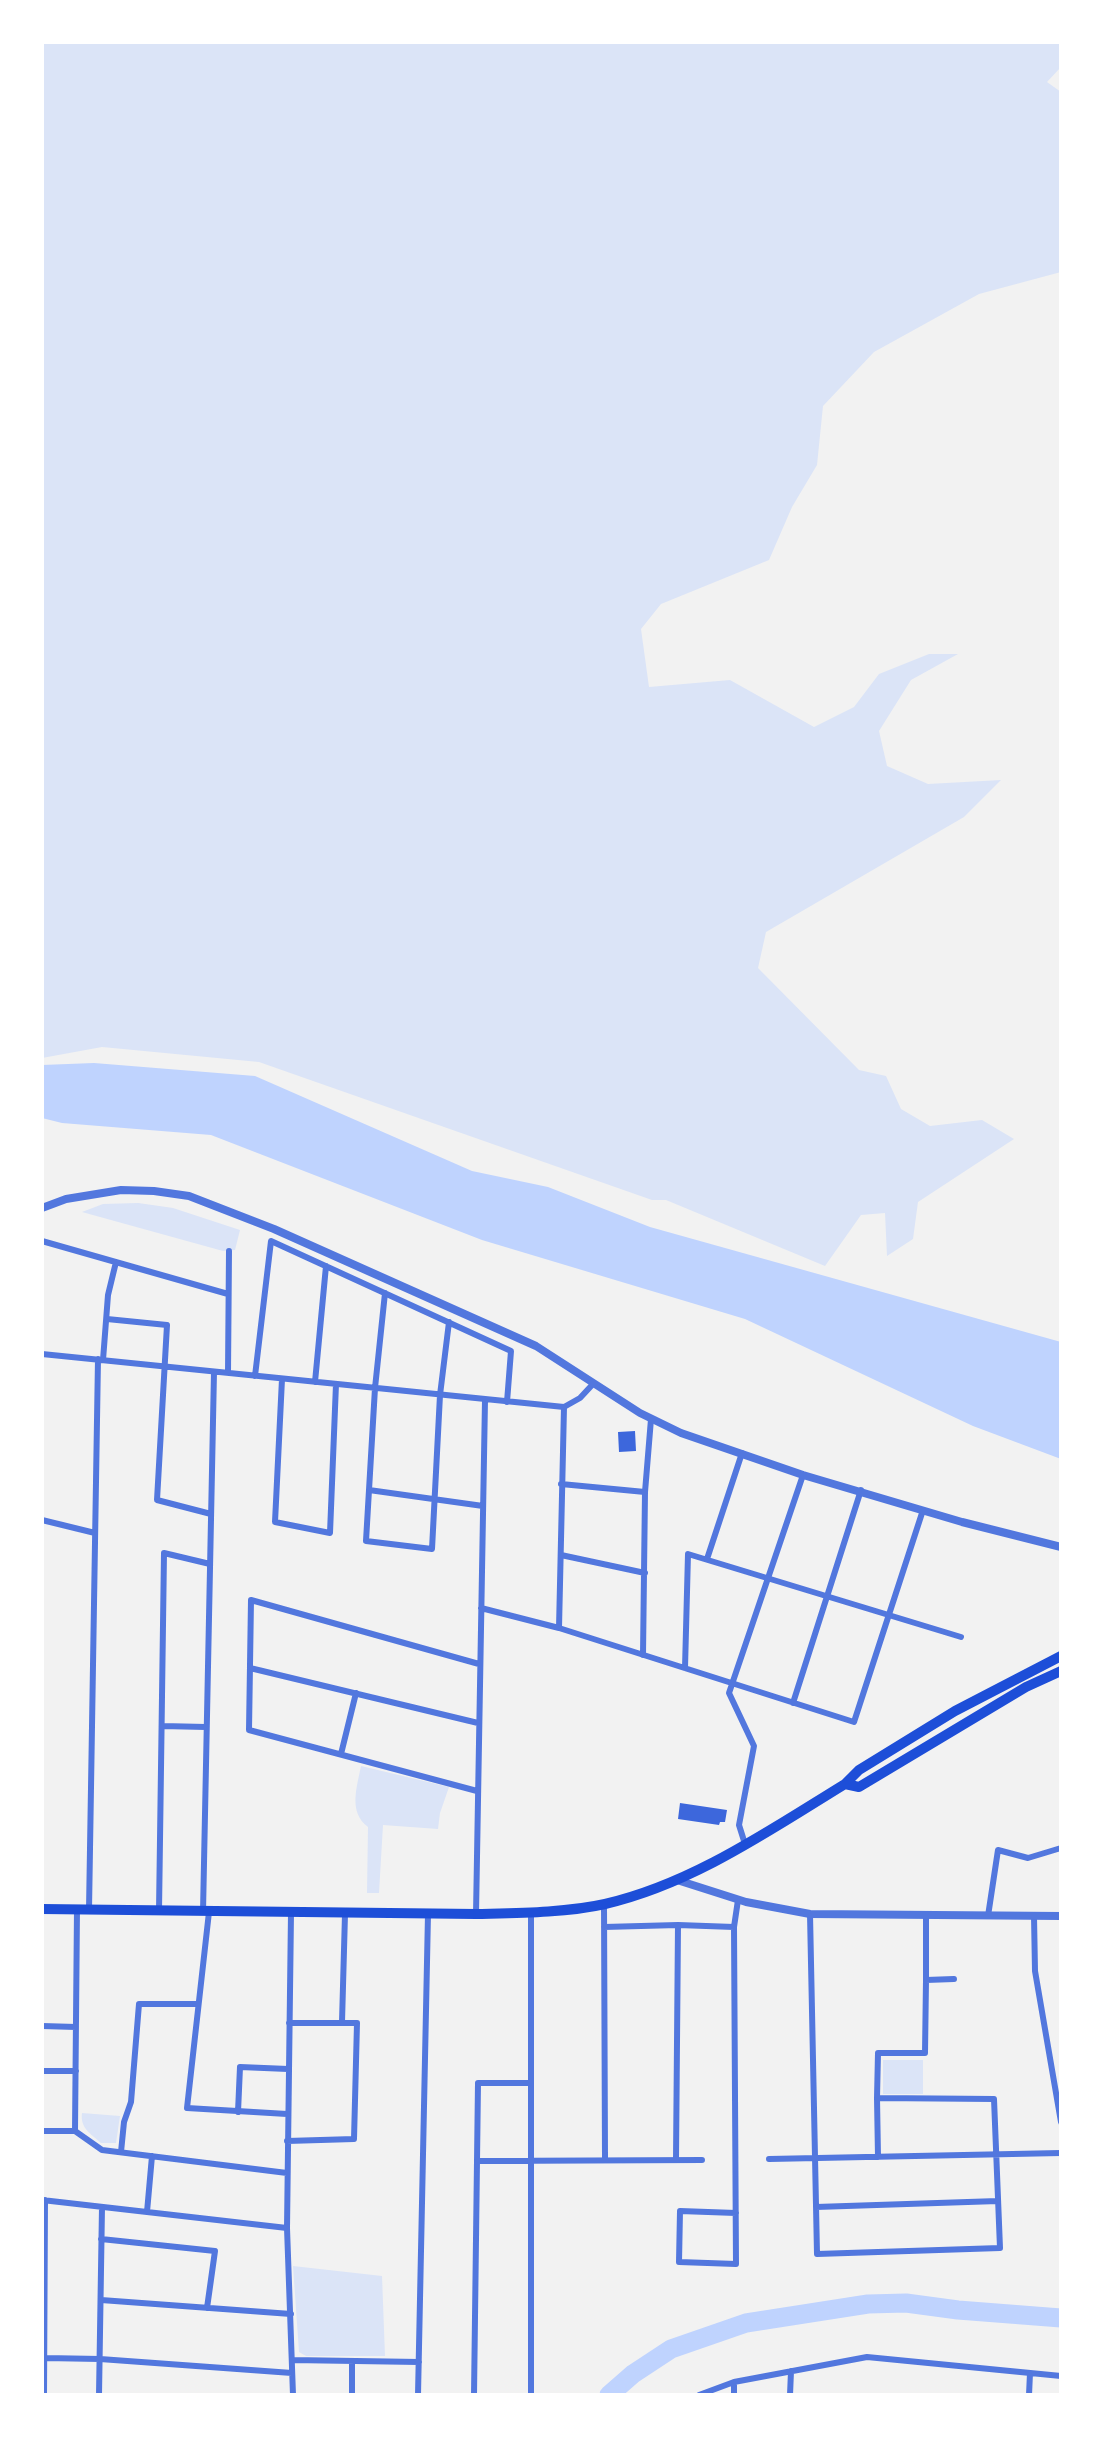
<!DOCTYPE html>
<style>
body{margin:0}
#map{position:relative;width:1103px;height:2437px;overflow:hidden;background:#f2f2f2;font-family:"Golos Text",sans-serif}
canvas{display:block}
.frame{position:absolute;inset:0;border:44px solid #fff;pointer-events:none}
</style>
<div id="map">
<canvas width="1103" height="2437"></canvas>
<div class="frame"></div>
</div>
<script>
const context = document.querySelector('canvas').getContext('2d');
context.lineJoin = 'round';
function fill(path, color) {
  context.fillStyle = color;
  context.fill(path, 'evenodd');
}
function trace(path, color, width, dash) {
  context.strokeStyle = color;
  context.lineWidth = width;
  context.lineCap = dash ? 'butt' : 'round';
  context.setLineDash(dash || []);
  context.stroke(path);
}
const green = new Path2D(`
 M42,42H1061V67L1047,82L1061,92V272L979,294L874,352L823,406L817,465L792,507L769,560L661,604L641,629L649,687L730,680L814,727L854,707L879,674L929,654H958L911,680L879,731L887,766L928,784L1001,780L964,817L766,932L758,968L859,1070L886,1076L901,1109L930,1126L982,1120L1014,1139L918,1202L913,1239L887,1256L885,1213L861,1215L825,1266L666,1200H652L259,1062L102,1047L42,1058Z
 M138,1203L173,1208L240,1230L235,1250L223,1251L82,1212L103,1204Z
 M361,1766L449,1787L440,1813L438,1829L383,1825L379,1893H367L368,1827C348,1812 357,1787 361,1766Z
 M883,2060H923V2094H883Z
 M82,2113L120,2116L116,2143H101C90,2133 80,2128 82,2113Z
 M293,2266L382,2276L385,2356H306L299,2352Z`);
const water = new Path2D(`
 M94,1063L255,1076L472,1171L548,1187L650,1227L1061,1342V1459L973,1426L745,1319L482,1240L211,1135L62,1123L42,1118V1065Z`);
const river = new Path2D(`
 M609,2395L633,2374L671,2349L746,2323L868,2304L906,2303L958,2310L1061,2318`);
const building = new Path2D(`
 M635,1431L636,1451L619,1452L618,1432Z
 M680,1803L727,1810L725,1822H720L719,1825L678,1819Z`);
const minor = new Path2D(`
 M42,1241L228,1294
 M385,1293L375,1388L366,1541L432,1549L440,1395L449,1322
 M107,1319L167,1325L157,1500L211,1514
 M42,1354L564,1407L580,1398L593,1384
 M103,1360L108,1295L116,1262
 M228,1373L229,1251
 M255,1376L271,1241L511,1351L507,1402
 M282,1379L275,1522L330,1533L336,1384
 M315,1382L326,1266
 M561,1484L645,1492
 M369,1490L483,1506
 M42,1520L95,1533
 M561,1555L645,1573
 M707,1559L742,1453
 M481,1608L559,1628L854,1722L923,1510
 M559,1628L564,1407
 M643,1655L645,1492L651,1419
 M250,1668L478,1723
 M685,1668L688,1554L961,1637
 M793,1703L861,1490
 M162,1726L206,1727
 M341,1754L356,1693
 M477,1791L249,1730L251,1600L479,1664
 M745,1844L739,1825L754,1746L729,1693L803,1475
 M604,1904L605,2160
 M89,1910L98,1359
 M159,1911L164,1553L210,1564
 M203,1912L214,1372
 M209,1912L187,2108L287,2114
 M291,1913L287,2228L293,2395
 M476,1914L485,1400
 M810,1914L817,2254L1000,2248L994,2099L877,2098L878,2157
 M926,1915V1980L954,1979
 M988,1916L998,1850L1028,1858L1061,1848
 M1034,1916L1035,1971L1061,2122
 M604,1927L678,1925L734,1927L738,1900
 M734,1927L736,2264L679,2262L680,2211L736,2213
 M342,2022L345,1914
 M42,2026L76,2027
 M42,2071H76
 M877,2098L878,2053H925L926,1980
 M238,2112L240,2067L288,2069
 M42,2131H75L102,2150L287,2173
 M75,2131L77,1909
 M287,2141L354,2139L357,2023H289
 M121,2152L124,2122L131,2102L139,2004H197
 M676,2159L678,1925
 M769,2159L1061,2153
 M477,2161L702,2160
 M42,2200L287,2228
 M816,2207L998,2201
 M147,2212L152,2156
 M101,2239L215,2251L207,2308
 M101,2300L291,2314
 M45,2358L100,2359L292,2373
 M292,2360L419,2362
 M44,2395L45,2200
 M99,2395L102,2207
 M352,2395V2361
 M418,2395L428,1914
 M474,2395L478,2083H531
 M531,2395V1912
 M699,2395L734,2382L867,2357L1061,2376
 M734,2395V2382
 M790,2395L791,2371
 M1029,2395L1030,2373`);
const tertiary = new Path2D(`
 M42,1208L66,1199L121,1190L154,1191L189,1196L274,1229L536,1346L640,1413L681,1433L803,1475L962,1522L1061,1547
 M677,1880L746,1902L810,1914L1061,1916`);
const trunk = new Path2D(`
 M845,1784L859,1787L1026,1687L1061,1671
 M42,1909L476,1914C516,1913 565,1913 605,1904C692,1884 770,1830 845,1784L859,1770L955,1711L1061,1656`);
fill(green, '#dbe4f7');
fill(water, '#bfd3fe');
trace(river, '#bfd3fe', 19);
fill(building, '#3d67dc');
trace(minor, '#5277de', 6);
trace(tertiary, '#5277de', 8);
trace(trunk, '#1d4ed8', 10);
</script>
